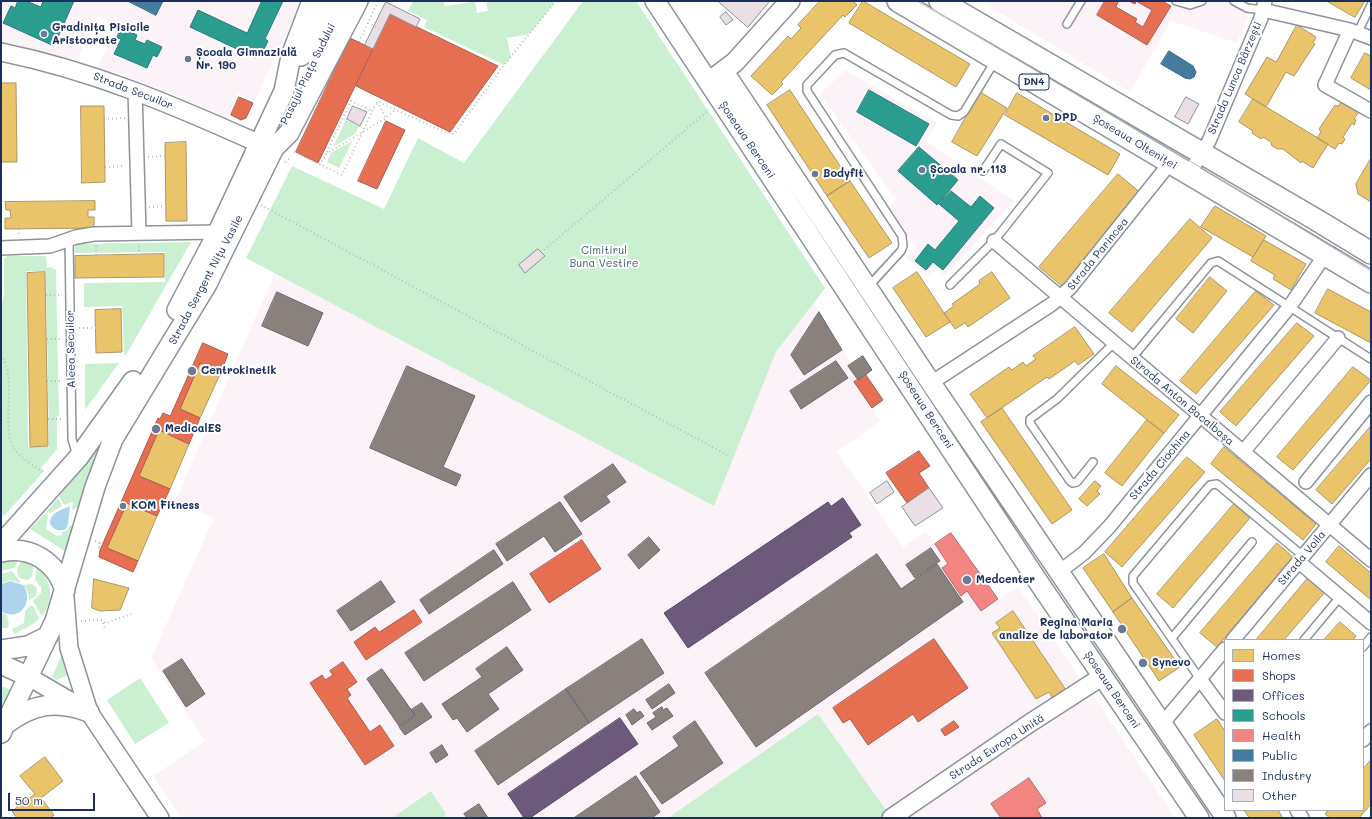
<!DOCTYPE html>
<meta charset="utf-8">
<style>
body{margin:0}
#map{position:relative;width:1372px;height:819px;overflow:hidden;background:#fff;font-family:Mali,sans-serif}
canvas{display:block}
.frame{position:absolute;inset:0;border:2px solid #1b2f5e;pointer-events:none}
.legend{position:absolute;left:1224px;top:639px;width:140px;height:172px;box-sizing:border-box;background:#fff;border:1px solid #a4acbf;margin:0;padding:5px 7px;list-style:none;font-size:12px;color:#1b2f5e}
.legend li{display:flex;align-items:center;gap:8px;height:20px}
.legend b{width:20px;border:1px solid #a4acbf}
.scale{position:absolute;left:8px;top:793px;width:87px;height:18px;box-sizing:border-box;border:2px solid #1b2f5e;border-top:0;padding-left:5px;font-size:12px;line-height:14px;white-space:nowrap;color:#1b2f5e;-webkit-text-stroke:3px #fff;paint-order:stroke}
</style>
<div id="map">
<canvas width="1372" height="819"></canvas>
<div class="frame"></div>
<ul class="legend">
<li><b style="height:11px;background:#e9c46a"></b>Homes</li>
<li><b style="height:11px;background:#e76f51"></b>Shops</li>
<li><b style="height:11px;background:#6d597a"></b>Offices</li>
<li><b style="height:11px;background:#2a9d8f"></b>Schools</li>
<li><b style="height:11px;background:#f28482"></b>Health</li>
<li><b style="height:11px;background:#457b9d"></b>Public</li>
<li><b style="height:11px;background:#8a817c"></b>Industry</li>
<li><b style="height:11px;background:#e9dfe5"></b>Other</li>
</ul>
<div class="scale">50 m</div>
</div>
<script>
const context = document.querySelector('canvas').getContext('2d');
context.lineJoin = 'round';
function fill(path, color) {
  context.fillStyle = color;
  context.fill(path, 'evenodd');
}
function trace(path, color, width, dash) {
  context.strokeStyle = color;
  context.lineWidth = width;
  context.lineCap = dash ? 'butt' : 'round';
  context.setLineDash(dash || []);
  context.stroke(path);
}
function drawText(font, color, halo, rows, align = 'center') {
  context.font = font + ' Mali,sans-serif';
  context.lineWidth = 4;
  context.setLineDash([]);
  context.textBaseline = 'middle';
  context.strokeStyle = halo;
  context.fillStyle = color;
  for (const [text, x, y, turn = 0] of rows) {
    context.save();
    context.translate(x, y);
    context.rotate((+turn || 0) * Math.PI / 180);
    context.textAlign = isNaN(turn) ? turn : align;
    if (halo) context.strokeText(text, 0, 0);
    context.fillText(text, 0, 0);
    context.restore();
  }
}
const built = new Path2D(`
 M1,1H301L255,101L238,94L226,118L166,91L98,66L118,25L98,16L77,60L1,42Z
 M980,1H1250L1246,20L1237,43L1171,21L1130,92Z
 M845,70L937,123L926,141L1014,201L945,275L936,269L929,277L906,258L915,246L889,207L896,200L820,94Z
 M275,273L713,505L776,352L814,302L851,364L848,366L858,380L854,383L880,421L837,452L903,547L926,531L948,564L942,569L961,596L967,591L982,612L1018,587L1086,687L888,813L671,818H181L153,776L205,741L151,658L214,518L175,501Z
 M1090,691L1175,818H899Z`);
const green = new Path2D(`
 M413,1H443L445,6H448L475,1L477,13L488,11L486,1H556L529,34L507,38L511,57L504,65L424,27L427,20L408,11Z
 M583,1H636L825,288L776,352L714,506L246,258L292,166L384,209L418,138L464,163Z
 M346,120L359,126L355,134L333,147Z
 M352,141L339,168L327,162L331,153Z
 M191,242L126,355L124,354L122,306L84,307V283L165,282V252L75,253V244Z
 M7,256H46L47,268L51,267L56,270L59,416H57V449L41,468L44,471L4,516L1,513V309L4,294V259ZM26,271H46L49,447H28Z
 M119,363L85,410V364Z
 M97,450L100,451L82,505L72,510L73,502L64,505L59,496Z
 M58,498L62,506L50,513L46,512Z
 M44,514L48,515L46,529L57,536L62,535V532L67,530L70,525L75,527L68,553L30,529Z
 M11,561H17L15,568L1,571V563Z
 M21,561L34,565L32,576L28,580L22,579L18,576L17,570Z
 M37,567C52,581 55,599 42,616L33,601L41,593V587L35,580Z
 M12,571L21,583L10,580L1,583V574Z
 M31,584C37,586 38,590 36,596L29,600L28,592L23,585Z
 M31,605L34,607L37,615L40,618L33,624L14,634L12,629L24,623L25,611Z
 M1,612L7,615L9,625L7,628H1Z
 M63,652L69,675L56,680L52,677Z
 M140,678L169,723L135,744L107,700Z
 M1,686L10,689L1,707Z
 M818,714L888,813L881,818H668Z
 M431,791L446,814L441,818H392Z`);
const water = new Path2D(`
 M70,506L68,524L66,529C59,532 53,530 50,523C50,513 61,510 70,506Z
 M10,581L23,585C35,602 19,623 1,611V584Z`);
const homes = new Path2D(`
 M820,1H853L857,5L845,17L843,15L781,82L783,84L772,95L751,76L788,36L791,39L801,28L798,25Z
 M863,1L970,64L956,87L849,23Z
 M1327,1H1365L1355,17Z
 M1297,25L1316,37L1313,43L1315,44L1294,76L1286,72L1266,107L1245,94L1267,57L1276,62Z
 M1365,53L1371,56V90L1351,78Z
 M1,83H16L17,162H1Z
 M790,90L850,181L827,196L767,105Z
 M980,92L1007,108L977,156L952,142Z
 M1017,93L1120,154L1108,175L1005,115Z
 M1253,99L1328,144L1313,168L1302,161L1301,163L1283,149H1278L1272,146L1271,142L1263,137L1261,139L1252,133L1253,131L1239,122Z
 M1342,101L1359,112L1354,119L1356,120L1354,125L1352,123L1343,137L1345,139L1342,144L1339,143L1335,149L1317,138L1321,132L1319,129L1335,105L1338,106Z
 M81,106H104L105,182L82,183Z
 M186,142L187,221H166L165,143Z
 M1371,158V202L1358,194L1356,184Z
 M1118,174L1142,194L1063,287L1039,267Z
 M850,181L892,243L869,258L827,196Z
 M95,201V210H88V217H94V228L5,229V218H11L10,210H6L5,202Z
 M1215,206L1266,236L1253,257L1201,227Z
 M1190,219L1212,238L1132,332L1109,313Z
 M1264,240L1306,264L1291,290L1273,279L1275,275L1251,261Z
 M164,254V277L75,278V256Z
 M45,272L48,446L30,447L27,273Z
 M917,272L950,322L926,337L893,288Z
 M992,272L1010,298L968,327L965,323L955,329L944,313L954,306L952,304L980,284L979,281Z
 M1210,277L1227,291L1193,333L1176,319Z
 M1328,289L1371,312V343L1315,313Z
 M1256,291L1274,305L1196,394L1180,381Z
 M121,309L122,352L96,353L95,310Z
 M1297,323L1314,336L1236,426L1220,412Z
 M1075,327L1094,354L1078,365L1075,361L1049,379L1047,377L987,418L970,394L1009,367L1012,370L1023,362L1026,366L1036,359L1033,356Z
 M200,363L221,372L200,418L180,409Z
 M1116,366L1179,415L1164,433L1102,384Z
 M1353,367L1371,380L1293,470L1277,457Z
 M1002,408L1072,510L1052,524L981,422Z
 M1147,420L1164,433L1122,486L1105,473Z
 M1371,426V459L1332,504L1316,490Z
 M159,430L189,444L170,489L139,476Z
 M1224,447L1316,524L1303,540L1211,464Z
 M1187,457L1205,472L1122,567L1105,552Z
 M1095,481L1101,486L1097,491L1100,494L1087,506L1079,499Z
 M127,503L157,516L138,561L107,548Z
 M1234,504L1250,518L1173,608L1157,594Z
 M1277,543L1293,557L1217,647L1200,633Z
 M1339,546L1371,573V600L1326,562Z
 M1104,554L1132,598L1113,612L1083,568Z
 M1308,578L1325,592L1284,640H1256Z
 M94,579L129,588L120,610L100,611L92,608Z
 M1132,598L1180,667L1159,681L1113,612Z
 M1013,611L1066,690L1053,699L1049,692L1036,699L992,633L1000,628L996,623Z
 M1340,622L1356,636L1353,640H1324Z
 M1217,719L1225,731V781L1194,735Z
 M45,757L63,781L41,798L54,815L50,818H17L12,811L35,794L20,776Z
 M1371,760V804L1359,818H1330L1325,814L1328,810H1363V769Z
 M1244,810H1278L1283,818H1250Z`);
const shops = new Path2D(`
 M1105,1H1162L1171,6L1147,45L1097,15Z
 M1119,1H1129L1135,4L1136,1L1152,10L1143,27L1135,22L1137,19L1116,7Z
 M390,14L498,66L450,132L356,86Z
 M350,38L373,49L318,163L296,152Z
 M239,97L253,103L246,118L241,120L231,115Z
 M386,121L405,130L377,189L358,181Z
 M203,343L228,354L221,372L200,363L180,409L200,418L189,444L159,430L139,476L170,489L157,516L127,503L107,548L138,561L133,572L99,557L100,550L158,418L160,419L163,413L170,416Z
 M866,375L883,400L872,408L854,382Z
 M919,451L930,466L919,473L929,488L907,503L886,473Z
 M582,540L601,569L549,603L530,574Z
 M414,610L422,622L366,660L354,642L375,627L379,632Z
 M934,639L968,688L918,722L913,714L868,745L850,719L843,723L833,708Z
 M343,662L357,682L347,689L351,695L347,698L370,732L380,725L394,746L365,765L310,683L322,675L325,680L333,675L330,671Z
 M954,721L959,727L945,736L941,730Z`);
const offices = new Path2D(`
 M843,498L861,525L849,533L852,537L688,648L664,613L828,502L831,506Z
 M620,718L638,744L530,818H524L508,794Z`);
const schools = new Path2D(`
 M18,1H26L41,7L43,1H74L54,46L3,23L11,6L15,8Z
 M262,1H283L265,39L268,41L264,49L261,48L256,58L190,27L198,10L247,33Z
 M121,28L137,35L135,40L145,44L147,40L162,47L157,57L153,55L147,68L114,54L121,39L117,38Z
 M869,90L929,124L916,146L857,112Z
 M919,147L958,180L937,205L898,171Z
 M951,191L971,207L980,196L994,208L943,270L933,262L926,270L915,261L928,244L935,250L959,221L939,204Z`);
const health = new Path2D(`
 M951,533L998,599L981,611L967,591L961,596L942,568L948,564L935,544Z
 M1029,778L1046,803L1037,809L1042,818H1001L991,804Z`);
const public = new Path2D(`
 M128,1H163L156,15Z
 M1169,51L1193,66L1196,72L1194,77L1190,79L1185,78L1161,64Z`);
const industry = new Path2D(`
 M277,292L323,313L308,346L262,326Z
 M819,312L842,350L804,375L791,355Z
 M863,356L872,370L858,380L848,366Z
 M836,361L848,378L801,409L790,391Z
 M407,366L475,396L443,467L461,475L456,486L370,448Z
 M613,464L626,482L606,496L610,502L581,522L564,497Z
 M560,502L582,534L555,552L544,536L507,561L496,544Z
 M649,537L660,550L639,569L628,555Z
 M931,548L940,561L915,578L906,565Z
 M494,550L503,564L429,614L420,600Z
 M877,554L901,589L937,564L963,602L756,747L705,673Z
 M381,581L395,602L351,631L337,611Z
 M513,582L531,610L424,681L405,653Z
 M642,639L664,673L589,723L566,689Z
 M507,647L523,670L488,694L499,709L467,732L457,718L453,720L442,704L482,677L476,669Z
 M182,659L205,694L186,707L163,671Z
 M382,669L415,715L399,726L367,679Z
 M669,684L675,693L652,709L646,700Z
 M566,689L589,723L498,785L475,751Z
 M422,703L432,717L405,735L399,727L415,716L411,710Z
 M662,707L663,710L667,708L673,716L652,730L647,723L656,717L653,713Z
 M634,709L637,713L640,711L644,716L632,725L626,715Z
 M695,721L723,763L662,804L640,773L679,746L673,737Z
 M442,745L448,755L436,763L430,753Z
 M636,776L660,812L652,818H574Z
 M479,804L488,818H467L464,814Z`);
const building = new Path2D(`
 M718,1H770L748,27Z
 M386,2L420,19L416,27L390,14L373,49L365,45Z
 M726,12L733,20L726,25L720,17Z
 M1186,97L1199,104L1188,124L1175,117Z
 M353,106L367,112L360,126L347,119Z
 M538,249L545,256L525,273L519,265Z
 M887,481L894,492L877,504L870,493Z
 M929,488L943,508L915,526L902,507Z`);
const path = new Path2D(`
 M368,23L382,30
 M359,42L378,1
 M377,102L386,118
 M104,119L125,118
 M294,152L342,175L375,105L379,102L444,132L454,134L504,65L556,1
 M327,152L351,101L372,111
 M148,157L165,156
 M285,162L291,157
 M320,165L326,154L386,118L396,109
 M105,167L125,166
 M261,205L729,456
 M149,207L166,206
 M19,229V235
 M96,246V255
 M139,246V255
 M544,250L709,110
 M46,295H61
 M79,328H96
 M47,339H61
 M1,355C18,377 0,427 14,449C22,459 35,466 45,474
 M47,381H62
 M48,419H63
 M95,541L103,544
 M100,543L99,547L101,548
 M137,563L140,565
 M81,621L102,620L106,623L131,614
 M103,623L105,629
 M133,818L135,817`);
const service = new Path2D(`
 M1176,1L1190,5L1202,1
 M1234,1L1247,8L1263,10
 M1067,24L1081,1
 M1358,32L1371,5
 M69,239L72,439L77,456
 M950,285L994,241L1048,173L1001,144L983,171
 M868,287L901,251L903,246L902,236L807,91V85L835,55L844,53L951,115L958,116L964,112L995,61
 M1132,358L1211,263L1218,261L1371,359
 M1093,462L1077,482L1073,483L1070,481L1030,423V419L1057,399L1114,343
 M1172,638L1252,542
 M1304,640L1340,597
 M1363,647L1371,637
 M1200,679L1133,583V576L1210,485L1217,484L1303,556`);
const minor = new Path2D(`
 M1263,10L1350,30L1371,38
 M1350,30L1325,85L1371,111
 M135,90L139,233
 M1189,174L1209,141L1261,18L1265,1
 M994,241L1371,560
 M1,248L50,246L76,237L94,234L218,232
 M931,383L1052,304L1070,288L1170,163
 M1243,452L1338,338
 M1306,482L1371,402
 M1299,562L1371,623
 M1059,572L1084,553L1109,527L1290,306L1325,255
 M1233,640L1371,475
 M1200,679L1225,713
 M1162,724L1225,649
 M1363,740L1371,731
 M1297,810L1302,818`);
const tertiary = new Path2D(`
 M1,52C94,71 173,105 260,144
 M65,597L69,648L89,712L160,818
 M29,677L84,709
 M891,818L1030,723L1103,676`);
const secondary = new Path2D(`
 M655,1L1037,580L1199,818
 M301,56L328,1
 M316,56L342,1
 M724,72L931,383L1226,818
 M714,78L735,62L790,1
 M177,310L218,232L284,91L291,56L312,1
 M1,544L78,458L133,381
 M1,552C31,545 56,562 65,590
 M1,650L28,646L48,636
 M1,664L29,677
 M6,724C34,703 56,700 89,712
 M1,733L55,621L95,487L113,439L207,284L274,148L289,133L358,1`);
const primary = new Path2D(`
 M898,1L1371,282
 M940,1L1315,219L1371,253`);
const tram = new Path2D(`
 M917,1L1195,164L1371,271`);
const markers = [
 [44,34,4,"#6b7896"],
 [188,59,4,"#6b7896"],
 [1046,118,4,"#6b7896"],
 [922,170,4,"#6b7896"],
 [815,174,4,"#6b7896"],
 [192,371,5,"#6b7896"],
 [156,429,5,"#6b7896"],
 [123,506,4,"#6b7896"],
 [967,580,5,"#6b7896"],
 [1122,629,5,"#6b7896"],
 [1143,663,5,"#6b7896"]
];
const shields = [
 [1034,82,30]
];
const shieldNames = [
 ["DN4",1034,82]
];
const poiNames = [
 ["Gradinița Pisicile",52,28],
 ["Aristocrate",52,41],
 ["Școala Gimnazială",196,53],
 ["Nr. 190",196,66],
 ["DPD",1054,118],
 ["Școala nr. 113",930,170],
 ["Bodyfit",823,174],
 ["Centrokinetik",201,371],
 ["MedicalES",165,429],
 ["KOM Fitness",131,506],
 ["Medcenter",976,580],
 ["Regina Maria",1113,623,"right"],
 ["analize de laborator",1113,636,"right"],
 ["Synevo",1152,663]
];
const streetNames = [
 ["Pasajul Piața Sudului",308,74,-64],
 ["Strada Lunca Bârzești",1235,78,-67],
 ["Strada Secuilor",133,91,21],
 ["Șoseaua Berceni",747,140,56],
 ["Șoseaua Olteniței",1135,142,31],
 ["Strada Parincea",1098,254,-51],
 ["Strada Sergent Nițu Vasile",206,280,-62],
 ["Aleea Secuilor",71,349,-91],
 ["Strada Anton Bacalbașa",1182,401,40],
 ["Șoseaua Berceni",926,410,57],
 ["Strada Ciochina",1160,465,-50],
 ["Strada Voila",1302,558,-50],
 ["Șoseaua Berceni",1112,690,56],
 ["Strada Europa Unită",997,747,-33]
];
const parkNames = [
 ["Cimitirul",604,251],
 ["Buna Vestire",604,264]
];
fill(built, '#fbf3f8');
fill(green, '#cbefd1');
fill(water, '#aed3ef');
fill(homes, '#e9c46a');
trace(homes, '#ab9766', 1);
fill(shops, '#e76f51');
trace(shops, '#aa5c55', 1);
fill(offices, '#6d597a');
trace(offices, '#544c72', 1);
fill(schools, '#2a9d8f');
trace(schools, '#267c80', 1);
fill(health, '#f28482');
trace(health, '#b26a77', 1);
fill(public, '#457b9d');
trace(public, '#38648a', 1);
fill(industry, '#8a817c');
trace(industry, '#696873', 1);
fill(building, '#e9dfe5');
trace(building, '#8e929a', 1);
trace(service, '#8e929a', 10);
trace(minor, '#8e929a', 16);
trace(tertiary, '#8e929a', 20);
trace(secondary, '#8e929a', 22);
trace(primary, '#8e929a', 24);
trace(path, '#b9bcc1', 2, [1, 3]);
trace(service, '#fff', 7);
trace(minor, '#fff', 13);
trace(tertiary, '#fff', 17);
trace(secondary, '#fff', 19);
trace(primary, '#fff', 21);
trace(tram, '#b9bcc1', 1);
for (const [x, y, r, color] of markers) {
  const dot = new Path2D();
  dot.arc(x, y, r, 0, 2 * Math.PI);
  context.fillStyle = color;
  context.fill(dot);
  trace(dot, '#fff', 1.5);
}
for (const [x, y, w] of shields) {
  const box = new Path2D();
  box.roundRect(x - w / 2, y - 8, w, 16, 3);
  context.fillStyle = '#fff';
  context.fill(box);
  trace(box, '#1b2f5e', 1);
}
drawText('bold 10px', '#1b2f5e', null, shieldNames);
drawText('bold 11px', '#1b2f5e', '#fff', poiNames, 'left');
drawText('11px', '#1b2f5e', '#fff', streetNames);
drawText('11px', '#3c5c71', '#fff', parkNames);
</script>
